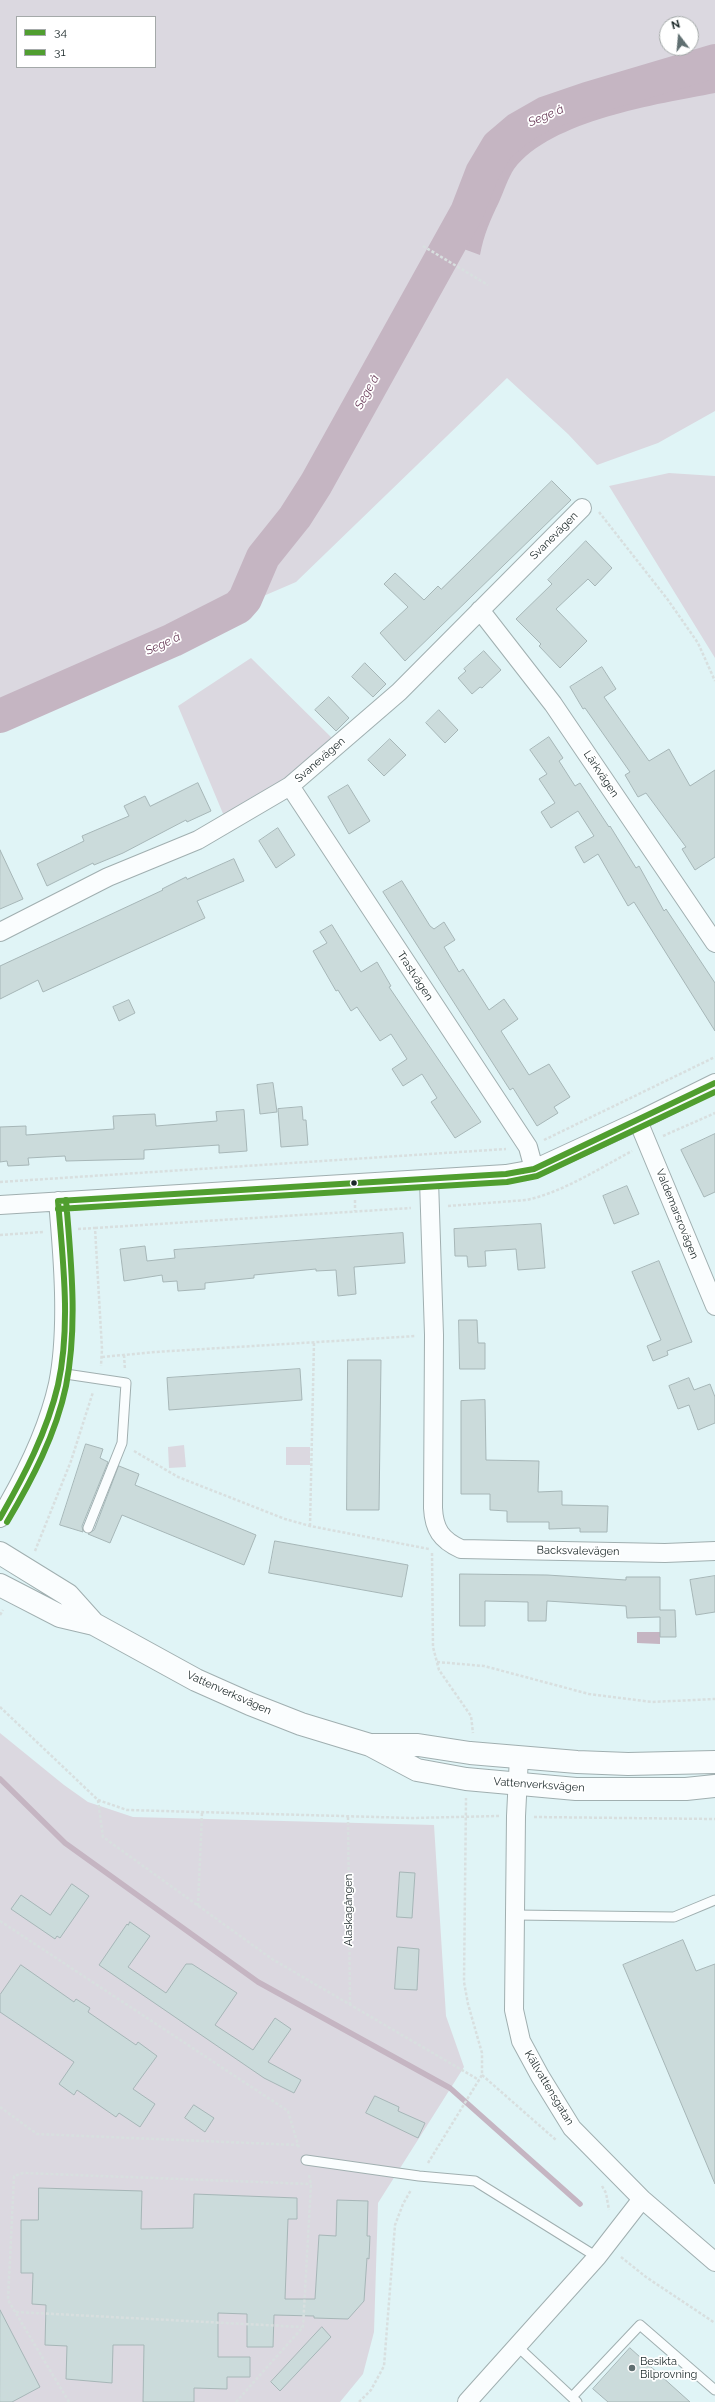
<!DOCTYPE html>
<meta charset="utf-8">
<style>
body{margin:0}
#map{position:relative;width:715px;height:2402px;overflow:hidden;background:#e0f4f6;font-family:Raleway,sans-serif}
canvas{display:block}
.legend{position:absolute;left:16px;top:16px;width:140px;height:52px;box-sizing:border-box;background:#fff;border:1px solid #a4a9a9;margin:0;padding:5px 7px;list-style:none;font-size:12px;color:#1b2829}
.legend li{display:flex;align-items:center;gap:8px;height:20px}
.legend b{width:20px;border:1px solid #a4a9a9}
.north{position:absolute;left:659px;top:16px;width:40px;height:40px;box-sizing:border-box;background:#fff;border:1px solid #a4a9a9;border-radius:50%;rotate:344deg;font-size:11px;font-weight:700;line-height:16px;text-align:center;color:#1b2829}
.north::after{content:'';display:block;margin:auto;width:14px;height:18px;background:#606f71;clip-path:polygon(50% 0,100% 100%,50% 72%,0 100%)}
</style>
<div id="map">
<canvas width="715" height="2402"></canvas>
<ul class="legend">
<li><b style="height:5px;background:#509e2f"></b>34</li>
<li><b style="height:5px;background:#509e2f"></b>31</li>
</ul>
<div class="north">N</div>
</div>
<script>
const context = document.querySelector('canvas').getContext('2d');
context.lineJoin = 'round';
function fill(path, color) {
  context.fillStyle = color;
  context.fill(path, 'evenodd');
}
function trace(path, color, width, dash) {
  context.strokeStyle = color;
  context.lineWidth = width;
  context.lineCap = dash ? 'butt' : 'round';
  context.setLineDash(dash || []);
  context.stroke(path);
}
function drawText(font, color, halo, rows, align = 'center') {
  context.font = font + ' Raleway,sans-serif';
  context.lineWidth = 3.5;
  context.setLineDash([]);
  context.textBaseline = 'middle';
  context.strokeStyle = halo;
  context.fillStyle = color;
  for (const [text, x, y, turn = 0] of rows) {
    context.save();
    context.translate(x, y);
    context.rotate((+turn || 0) * Math.PI / 180);
    context.textAlign = isNaN(turn) ? turn : align;
    if (halo) context.strokeText(text, 0, 0);
    context.fillText(text, 0, 0);
    context.restore();
  }
}
const green = new Path2D(`
 M0,0H715V411L658,443L597,465L568,434L507,378L296,582L238,607L173,640L0,716ZM17,17H155V67H17ZM667,24H691V48H667Z
 M669,473L715,476V658L609,486Z
 M251,658L335,741L282,781L224,816L178,706Z
 M184,1445L186,1467L169,1468L168,1447Z
 M286,1447H310V1465H286Z
 M0,1733L64,1785L88,1802L133,1817L434,1825L446,2016L464,2067L378,2203L374,2332L363,2374L340,2402H0Z`);
const water = new Path2D(`
 M715,76V93C658,104 551,120 514,169C508,178 504,191 499,202C490,221 484,234 480,255L461,248L503,155L529,133L559,118L603,104Z
 M637,1632H660V1644L637,1643Z`);
const stream = new Path2D(`
 M0,1779L65,1843L258,1982L450,2088L580,2204`);
const river = new Path2D(`
 M0,716L173,640L238,607L245,599L263,557L295,517L316,484L467,212L482,173L498,146L518,129L546,113L587,99L715,61`);
const building = new Path2D(`
 M552,481L571,500L405,661L380,633L408,607L384,584L395,573L424,600L438,586L441,589Z
 M586,541L612,568L595,586L588,579L556,609L587,641L560,668L539,646L541,644L516,619L552,584L548,580Z
 M484,651L501,670L482,688L480,687L472,694L458,678L466,671L464,669Z
 M365,663L386,684L373,697L352,677Z
 M602,667L616,689L604,697L649,761L669,749L690,786L715,770V857L695,870L682,849L686,847L646,793L638,797L625,775L630,772L585,708L583,709L570,687Z
 M329,697L349,718L336,731L315,710Z
 M439,710L458,730L445,743L426,723Z
 M549,737L563,758L559,761L575,786L580,783L609,827L610,826L636,868L639,866L664,911L666,909L715,983V1031L634,902L628,906L598,854L584,863L575,847L594,836L578,811L551,828L541,812L555,803L539,779L547,774L530,750Z
 M390,739L406,755L384,776L368,760Z
 M198,783L211,811L187,822L186,820L123,853L94,865L93,863L47,886L37,864L84,841L82,836L129,816L124,806L145,796L150,806Z
 M348,785L370,821L349,834L328,797Z
 M278,828L295,855L276,868L259,841Z
 M0,850L23,899L0,909Z
 M234,859L244,881L197,901L205,918L43,992L38,980L0,999V966L163,890L162,889L186,877L187,879Z
 M402,881L430,926L434,929L444,922L455,940L444,947L459,972L463,969L489,1010L504,999L518,1019L501,1031L529,1075L549,1064L570,1097L554,1107L558,1113L537,1126L513,1088L510,1090L383,892Z
 M332,925L361,972L377,962L391,986L389,987L481,1122L455,1138L431,1102L437,1098L422,1074L403,1086L392,1069L407,1059L391,1034L380,1041L357,1007L351,1011L338,990L336,991L313,951L327,943L320,932Z
 M129,1000L135,1013L119,1021L113,1007Z
 M273,1083L277,1112L260,1114L257,1085Z
 M302,1107L303,1120H306L308,1145L281,1147L278,1109Z
 M244,1110L247,1151L219,1153V1145L144,1150V1159L66,1161L65,1156L28,1158L29,1165L8,1166L7,1161L0,1162V1127L26,1126V1135L114,1129L113,1116L155,1114L156,1126L217,1121L216,1112Z
 M715,1134V1192L704,1197L681,1150Z
 M627,1186L639,1214L614,1224L603,1196Z
 M541,1224L545,1268L518,1270L516,1249L485,1251L486,1266L468,1267L467,1256H455L454,1229Z
 M403,1233L405,1263L354,1267L356,1294L338,1296L336,1270L316,1271V1269L254,1275V1278L205,1283V1289L178,1291L177,1281L163,1282L162,1275L124,1281L120,1249L145,1246L147,1261L175,1258L174,1250Z
 M659,1261L692,1342L667,1351L668,1355L653,1361L647,1346L661,1340L632,1272Z
 M459,1320H477L478,1343H485V1369H460Z
 M348,1360H381L379,1510H347Z
 M300,1369L302,1400L169,1410L167,1378Z
 M689,1378L694,1390L710,1384L715,1397V1423L698,1430L689,1405L678,1409L669,1386Z
 M485,1400L486,1460L539,1461L538,1492L562,1491V1505L608,1506L607,1532H580V1528L549,1529V1522H507V1511L490,1510V1494H461V1401Z
 M86,1444L103,1449L100,1458L108,1462L82,1526L83,1532L60,1525Z
 M119,1466L139,1474L135,1485L256,1535L244,1565L122,1515L110,1543L88,1534L94,1530Z
 M275,1541L408,1565L402,1597L269,1573Z
 M460,1574L547,1575L626,1580V1577H660V1610H675L676,1637H660V1617L627,1618L626,1606L547,1601L546,1621H528V1602L485,1601V1626H460Z
 M715,1576V1612L696,1615L690,1580Z
 M400,1872L415,1873L412,1918L397,1917Z
 M72,1884L89,1896L60,1938L57,1936L55,1939L11,1909L21,1895L50,1915Z
 M130,1922L150,1936L128,1967L166,1993L186,1964H192L237,1993L215,2025L253,2050L275,2018L291,2029L268,2062L301,2080L294,2093L264,2078L99,1965L127,1924L128,1925Z
 M683,1940L696,1971L715,1964V2184L623,1965Z
 M398,1947L419,1949L417,1990L395,1989Z
 M21,1965L74,2002L76,1999L90,2008L88,2012L136,2045L138,2042L157,2056L133,2089L155,2104L140,2127L119,2113L116,2117L77,2090L74,2095L59,2084L74,2062L0,2012V1995Z
 M375,2096L399,2107L398,2111L425,2123L418,2138L366,2113Z
 M194,2105L214,2118L205,2132L185,2118Z
 M39,2188L142,2191L141,2229L193,2228L194,2194L297,2198V2219H288L285,2299H315L319,2235L336,2236L337,2200L368,2201L367,2236H370L369,2259L367,2258L364,2301L348,2319L314,2318V2316L274,2315L273,2347H247V2314L218,2313V2357H250V2377H227V2389L194,2388V2402H143L144,2345H113L112,2383L66,2379L67,2346L45,2345L46,2305L32,2304L33,2273H21V2220H38Z
 M0,2310L40,2387L12,2402H0Z
 M322,2327L331,2337L280,2391L271,2382Z
 M630,2348L690,2402H608L593,2389Z`);
const path = new Path2D(`
 M423,246L488,285
 M599,512L668,600L698,643L715,681
 M663,1136L715,1113
 M544,1140L715,1057
 M0,1182L506,1149
 M355,1200V1211
 M448,1206L527,1200C565,1191 598,1169 632,1151
 M95,1228L411,1208
 M78,1229L95,1228L102,1349L101,1366
 M0,1235L43,1232
 M124,1355L125,1370
 M102,1357L155,1352L416,1336
 M134,1451L178,1477L285,1519L310,1526L429,1549
 M310,1526L314,1342
 M35,1551L71,1461L93,1392
 M432,1553L433,1647L439,1670L471,1716L473,1733
 M0,1615L3,1610
 M437,1662L484,1666L589,1694L652,1702L715,1699
 M0,1707L98,1800L127,1810L412,1818L499,1816
 M98,1800L103,1837L272,1959L479,2080
 M348,1817L350,2004
 M534,1817L715,1819
 M198,1906L202,1813
 M0,1921L288,2111L299,2148
 M482,2075L556,2140
 M0,2107L37,2134L298,2145
 M428,2163L482,2075V2053L468,2004L464,1982L466,1798
 M602,2186L606,2193L609,2210
 M621,2257L646,2277L715,2323
 M16,2312L302,2327
 M69,2402L8,2300L14,2176L23,2173L311,2184
 M236,2402L303,2327L311,2184L309,2175
 M359,2402L371,2390L384,2366L395,2225L403,2204L411,2190`);
const service = new Path2D(`
 M59,1373L126,1383L122,1443L88,1528
 M515,1915L674,1917L715,1900
 M306,2160L419,2176L475,2181L597,2257
 M517,2346L577,2402
 M572,2397L640,2325L715,2390`);
const minor = new Path2D(`
 M480,610L553,704L715,943
 M290,786L528,1147L534,1169
 M0,932L108,877L198,840L290,786L399,692L582,508
 M638,1121L715,1306
 M429,1180L434,1335L433,1508C434,1529 441,1540 461,1549L665,1553L715,1551
 M0,1205L506,1174L534,1169L638,1121L715,1083
 M0,1518C24,1478 48,1429 58,1384C69,1329 63,1257 58,1201
 M519,1757L516,1816L514,2010L521,2041L540,2076L572,2128L642,2199L715,2262
 M467,2402L597,2257L642,2199`);
const tertiary = new Path2D(`
 M0,1553L68,1595L94,1624
 M0,1585L60,1616L94,1624L196,1680L250,1704L301,1724L370,1745L417,1770L466,1779L576,1789H686L715,1786
 M373,1745H418L470,1753L577,1762L628,1764L715,1762`);
const bus1 = new Path2D(`
 M58,1201L506,1174L534,1169L715,1083
 M0,1518C24,1476 47,1432 58,1385C71,1326 63,1261 58,1201`);
const bus2 = new Path2D(`
 M58,1209L507,1182L537,1176L715,1092
 M7,1522C32,1480 56,1434 66,1386C78,1325 71,1261 66,1200`);
const markers = [
 [354,1183,3.5,"#1b2829"],
 [632,2368,4,"#606f71"]
];
const streetNames = [
 ["Svanevägen",554,536,-45],
 ["Svanevägen",320,760,-41],
 ["Lärkvägen",601,774,56],
 ["Trastvägen",415,976,57],
 ["Valdemarsrovägen",677,1214,68],
 ["Backsvalevägen",578,1551,1],
 ["Vattenverksvägen",229,1693,24],
 ["Vattenverksvägen",539,1785,4],
 ["Alaskagången",349,1910,-90],
 ["Källvattensgatan",549,2088,59]
];
const poiNames = [
 ["Besikta",640,2362],
 ["Bilprovning",640,2375]
];
const waterNames = [
 ["Sege å",546,116,-23],
 ["Sege å",367,392,-61],
 ["Sege å",163,644,-25]
];
fill(green, '#dbd8e0');
fill(water, '#c5b5c2');
trace(stream, '#c5b5c2', 5.5);
trace(river, '#c5b5c2', 34);
fill(building, '#cbdbdb');
trace(building, '#a6b6b7', 1);
trace(service, '#a0afb0', 11);
trace(minor, '#a0afb0', 20);
trace(tertiary, '#a0afb0', 24);
trace(path, '#d8dfdf', 2.5, [3, 2]);
trace(service, '#fafdfe', 9);
trace(minor, '#fafdfe', 18);
trace(tertiary, '#fafdfe', 22);
trace(bus1, '#509e2f', 6);
trace(bus2, '#509e2f', 6);
for (const [x, y, r, color] of markers) {
  const dot = new Path2D();
  dot.arc(x, y, r, 0, 2 * Math.PI);
  context.fillStyle = color;
  context.fill(dot);
  trace(dot, '#fff', 1.5);
}
drawText('11px', '#1b2829', '#fff', streetNames);
drawText('11px', '#1b2829', '#fff', poiNames, 'left');
drawText('italic 12px', '#6b3d5a', '#fff', waterNames);
</script>
